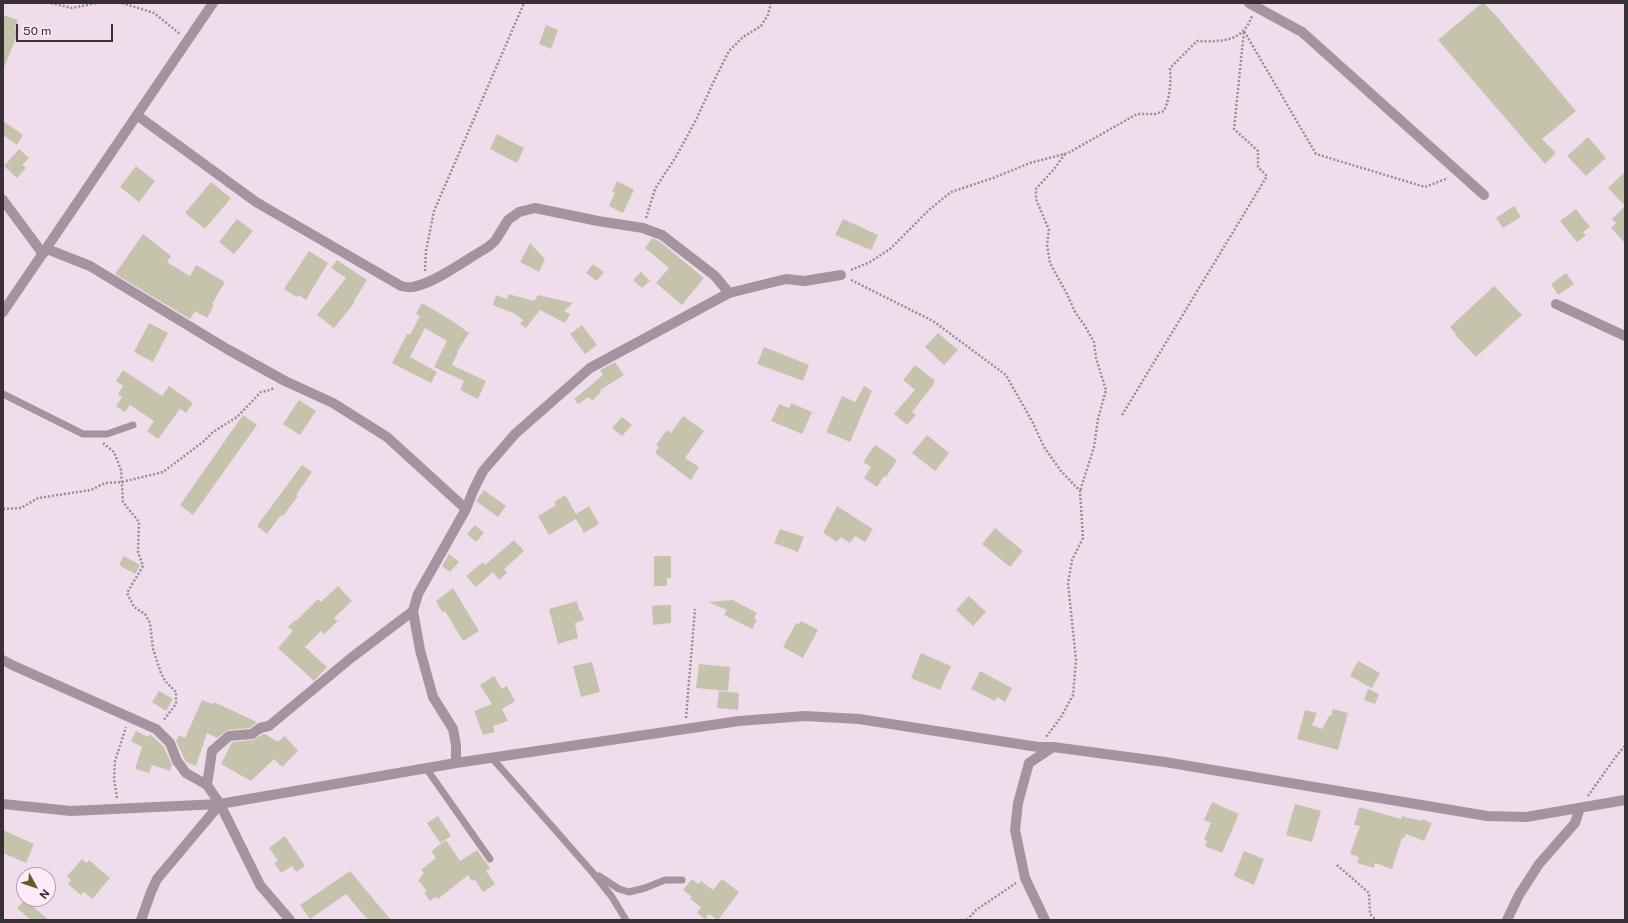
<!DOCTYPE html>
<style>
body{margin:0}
#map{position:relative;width:1628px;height:923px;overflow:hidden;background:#f0ddec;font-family:"Public Sans",sans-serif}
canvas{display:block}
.frame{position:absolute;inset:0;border:4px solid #373035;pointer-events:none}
.north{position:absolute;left:16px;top:867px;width:40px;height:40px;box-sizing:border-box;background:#feeaf9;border:1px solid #aea0ab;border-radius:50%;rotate:130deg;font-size:11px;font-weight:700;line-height:16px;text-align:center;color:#373035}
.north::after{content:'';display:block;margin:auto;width:14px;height:18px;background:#645b27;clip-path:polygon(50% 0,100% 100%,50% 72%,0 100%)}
.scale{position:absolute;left:16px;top:24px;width:97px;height:18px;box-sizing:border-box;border:2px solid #373035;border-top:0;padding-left:5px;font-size:12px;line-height:14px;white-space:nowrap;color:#373035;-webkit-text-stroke:3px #feeaf9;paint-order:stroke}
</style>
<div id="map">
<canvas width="1628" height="923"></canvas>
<div class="frame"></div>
<div class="north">N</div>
<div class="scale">50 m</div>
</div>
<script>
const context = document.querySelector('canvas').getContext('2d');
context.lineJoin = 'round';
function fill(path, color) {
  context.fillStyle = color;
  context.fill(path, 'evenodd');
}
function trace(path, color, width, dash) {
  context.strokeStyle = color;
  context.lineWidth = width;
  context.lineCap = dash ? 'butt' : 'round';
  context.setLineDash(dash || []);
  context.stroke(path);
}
const building = new Path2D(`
 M1482,3H1484L1498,18L1576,111L1542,139L1556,153L1545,164L1438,40Z
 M3,15L18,20L15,29L19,30L4,68Z
 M546,25L558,30L551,49L539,44Z
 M3,121L23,135L17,145L3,135Z
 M497,134L524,148L517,163L490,149Z
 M1588,137L1606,158L1586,176L1567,156Z
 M19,149L29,158L22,165L26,168L17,178L4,166Z
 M136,166L155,181L139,202L120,187Z
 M1625,172V206L1608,188Z
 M617,181L634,190L623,213L609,206L615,193L612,192Z
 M211,182L231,198L205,229L185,213Z
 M1514,206L1521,217L1503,228L1496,218Z
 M1625,206V243L1611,228L1616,223L1612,219Z
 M1576,209L1590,227L1583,232L1586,235L1577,242L1560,221Z
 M237,219L253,231L234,254L219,242Z
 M843,219L878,235L871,250L835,235Z
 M143,234L171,256L167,262L190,276L196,265L225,282L212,304L214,305L207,318L195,311L190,319L115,274Z
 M652,238L659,241L704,278L682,305L656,283L669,268L645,248Z
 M530,243L545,259L539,272L520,262Z
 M309,251L328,263L306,300L299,295L297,297L284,289Z
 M337,260L367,280L354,301L355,302L334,328L317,315L346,278L331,268Z
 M593,264L604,272L597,281L586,273Z
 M641,272L650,281L642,288L633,280Z
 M1566,273L1574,284L1558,295L1551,284Z
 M1494,286L1522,315L1476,357L1455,335L1456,334L1450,327Z
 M508,294L534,301L538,295L573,303L564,311L570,314L565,323L540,310L526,328L520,324L523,320L515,314L493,305L496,295L507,299Z
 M422,303L451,320L469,333L457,352H458L452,365L486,381L478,399L460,390L464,381L434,367L447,341L425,328L410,357L437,372L431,383L392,363L407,334L410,335L420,316L416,314Z
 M149,323L168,333L153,362L134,352Z
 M582,325L597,345L585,354L570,334Z
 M938,333L958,350L944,365L925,347Z
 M764,347L809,365L803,381L757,364Z
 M615,362L624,375L600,390L601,392L592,401L589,397L578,404L574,399L603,375L600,370Z
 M915,365L934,380V384L912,412L916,415L907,425L894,414L915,390L903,380Z
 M123,370L162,396L169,386L193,403L186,413L180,409L158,439L147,431L154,421L130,405L125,412L116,406L122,397L118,394L123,386L116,381Z
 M864,386L872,391L850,442L826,432L842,396L855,402Z
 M299,400L316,411L300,435L283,424Z
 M791,403L812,412L802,434L771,421L779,404L789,408Z
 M243,415L257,425L193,515L180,505Z
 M683,416L704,431L685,458L699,467L691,480L655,453L659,447L656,445L667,430L671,433Z
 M622,417L632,425L622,436L612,428Z
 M927,435L949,453L935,471L912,453Z
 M875,445L897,460L886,477L884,476L877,487L864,478L871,467L863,462Z
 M302,465L312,472L296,495L298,496L283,516L281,515L267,534L257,526Z
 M484,490L506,506L498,517L476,501Z
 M565,495L576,514L589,506L599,524L584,533L576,519L549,535L538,516L556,505L554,502Z
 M837,506L873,529L865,542L855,536L850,543L841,537L837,542L823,533Z
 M475,525L484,533L476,542L467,534Z
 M995,528L1023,551L1010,567L982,544Z
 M780,529L804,537L798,552L774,543Z
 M514,540L524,551L504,569L507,573L499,580L493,572L476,587L466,576L483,562L485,565Z
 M449,554L459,562L450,572L442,566Z
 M124,556L140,565L135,574L119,565Z
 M654,556H671V578H667V586H654Z
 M338,586L352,601L334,618L338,621L324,634L321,631L305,647L327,667L314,681L278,648L293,631L288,627L295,620L296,621L318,599L321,602Z
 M453,588L479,631L463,641L445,611L442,612L436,601Z
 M969,596L986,612L973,626L956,610Z
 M733,600L757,613L754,618L757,620L752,629L724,615L727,610L708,602Z
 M577,601L579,610H580L584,620L575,623L578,638L558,644L549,609Z
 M661,605H671V623L653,625L652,606Z
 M801,621L818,630L803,658L783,647L796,623L799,624Z
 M921,653L951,666L940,690L911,678Z
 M1358,661L1380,673L1372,688L1350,676Z
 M592,662L600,692L581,697L573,666Z
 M699,664L730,667L728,691L696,688Z
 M980,671L1012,688L1005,702L997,697L995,701L971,689Z
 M494,676L502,689L507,686L515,701L502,709L508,721L493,726L495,732L483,735L474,711L492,704L480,685Z
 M1368,689L1379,694L1375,704L1364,700Z
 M159,691L173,699L166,711L152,702Z
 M719,691L739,693L738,710L717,708Z
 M202,700L213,704L214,702L257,722L250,728L228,730L217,738L207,733L196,766L186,762L176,741L179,735L185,738Z
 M1333,709L1348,713L1338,750L1297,739L1305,710L1317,713L1312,725L1322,729L1329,716H1331Z
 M136,731L148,737L150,734L164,747L172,765L170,771L152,765L149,773L135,769L142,747L131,741Z
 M263,734H265L278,742L285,736L298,751L282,767L274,759L251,781L221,764L232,742L253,740Z
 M1212,802L1239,814L1222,853L1205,846L1207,841L1204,839L1211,823L1204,820Z
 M1295,804L1321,811L1312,842L1286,835Z
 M1359,807L1401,819L1402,816L1421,821L1422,819L1432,823L1424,841L1406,834L1404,838H1402L1392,869L1375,863L1374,868L1357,863L1359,857L1350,854L1360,826L1354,825Z
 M438,816L451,836L440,843L427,823Z
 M3,830L34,844L26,863L3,853Z
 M285,836L305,866L296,872L292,866L281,873L274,863L278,861L269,848Z
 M446,840L460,861L477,850L490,868L486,871L495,884L483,892L475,880L472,881L468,875L438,899L436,897L430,901L424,893L427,891L418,880L421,878L420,877L424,873L421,870L436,858L431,851Z
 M1244,851L1264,859L1254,885L1234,876Z
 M82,859L87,863L89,860L110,878L92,899L84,892L81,895L68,884L71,880L67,876Z
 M350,871L380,907L391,920H368L346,894L310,919L300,905Z
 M692,879L698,884L701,881L713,890L722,879L739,892L718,920L709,914L705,919L697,913L701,907L690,899L692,897L683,890Z
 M25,900L49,920H31L17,908Z`);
const path = new Path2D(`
 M51,3L72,8L97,3
 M122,3L154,13L180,34
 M1065,154L1054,169L1036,189V199L1049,230L1047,245L1050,263L1067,294L1075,312L1085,326L1094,342L1096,358L1106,390L1098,419L1094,447L1080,491
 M646,218L655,189L677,155L696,120L713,83L729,51L743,37L761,26L768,15L771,3
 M851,270L870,262L890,249L930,209L951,192L993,178L1030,163L1068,153L1137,114H1155L1164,111C1170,97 1171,84 1170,68L1197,41C1212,42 1234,42 1244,30C1248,26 1250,21 1252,16
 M425,271L426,251L434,211L524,3
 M851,280L933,321L1006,375L1033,423L1044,447L1061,471L1080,491L1083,538L1072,560L1068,583L1076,660L1073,695L1061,717L1046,737
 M1122,415L1267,176L1258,167V151L1234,129L1244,31L1316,154L1425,187L1448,178
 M103,443L114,452L121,470L123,502L139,522L138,552L143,566L127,593L134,607L145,614L150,623L153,649L161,673L165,681L176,692V704L163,721
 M3,509L21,508L38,498L91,490L105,483L122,482L163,472L204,441L213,432L237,417L261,392L270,390L274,388
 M686,718L695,609
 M1588,796L1617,755L1625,746
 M117,798L114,779L115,761L126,727
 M1337,865L1369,893L1370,914L1376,920
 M967,920L976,910L1016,883`);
const service = new Path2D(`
 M3,394L83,434H107L133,425
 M492,758L593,873L612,897L626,920
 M426,768L490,859
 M599,876L619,889L629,892L645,888L665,880H682`);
const minor = new Path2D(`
 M1249,3L1302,32L1484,195
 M138,116L256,202L401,286C405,287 409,288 413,287C437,282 467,259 488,247L495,241L508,220L519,212L535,208L598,221L643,228L662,235L715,276L729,293L786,279L804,281L841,275
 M3,200L43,254
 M47,249L90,266L227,349L285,381L333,403L387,437L466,509
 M1556,304L1625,336
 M3,660L12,665L156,729L170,743L177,761L186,773L207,785
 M456,763V745L453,729L433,697L420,650L413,611L418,594L466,509L473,491L483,471L515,434L590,368L729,293
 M141,920L151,892L157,879L220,804
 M290,920L260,885L220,804L207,785L212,751L229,736L252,734L260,728L269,726L351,658L413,611
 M1045,920L1025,878L1015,830L1018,803L1029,763L1053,747
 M1507,920L1519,895L1539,864L1575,823L1580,808`);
const tertiary = new Path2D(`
 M3,312L213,3
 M3,804L71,811L220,804L456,763L739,721L805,716L859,719L1038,747H1053L1165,762L1487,816L1526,817L1625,800`);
fill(building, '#c6c3ad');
trace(path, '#998c96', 2.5, [2, 2]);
trace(service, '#a593a0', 7);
trace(minor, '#a593a0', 10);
trace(tertiary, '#a593a0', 10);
</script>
